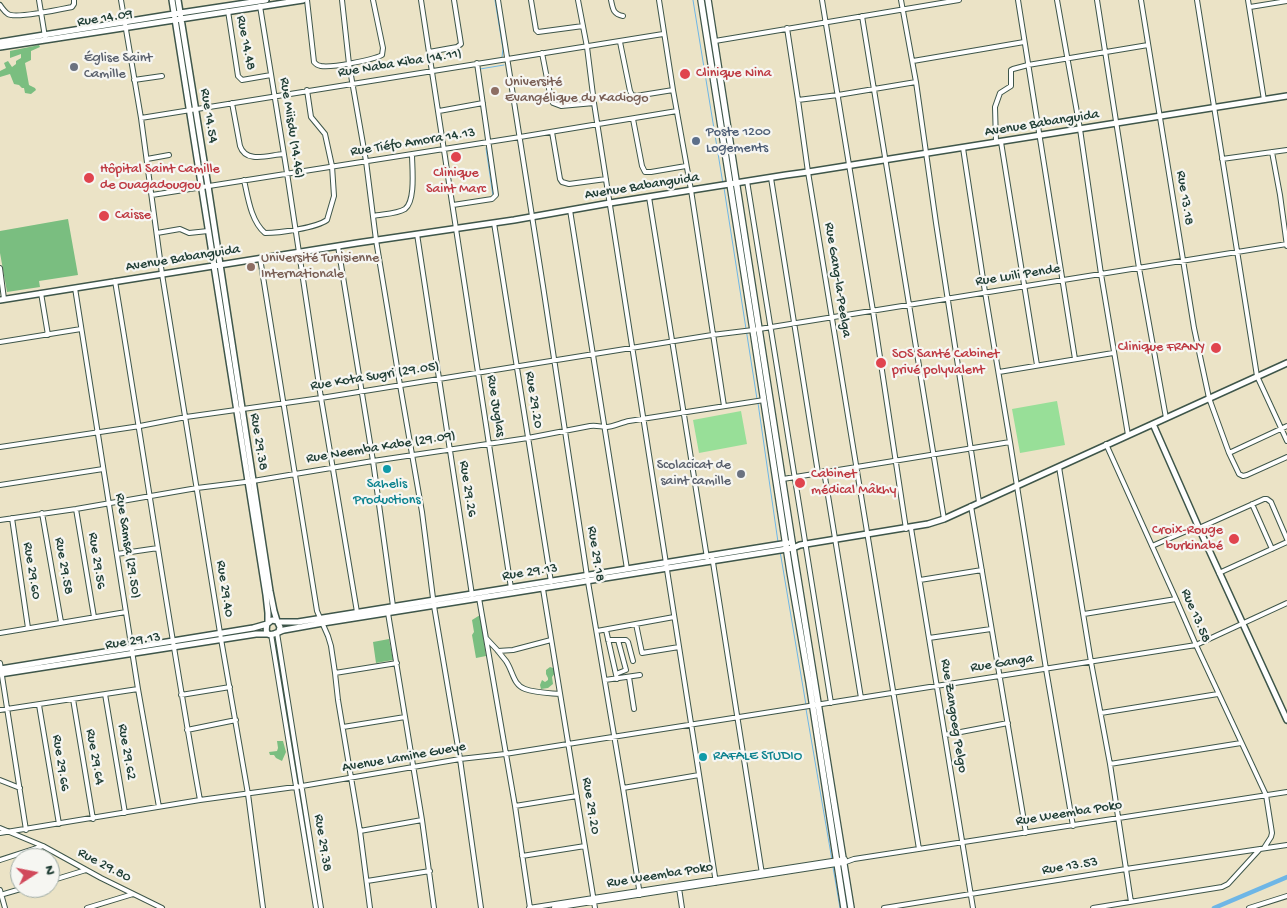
<!DOCTYPE html>
<meta charset="utf-8">
<style>
body{margin:0}
#map{position:relative;width:1287px;height:908px;overflow:hidden;background:#ebe3c6;font-family:"Gochi Hand",sans-serif}
canvas{display:block}
.north{position:absolute;left:10px;top:848px;width:50px;height:50px;box-sizing:border-box;background:#f6f6f2;border:1px solid #a0aca6;border-radius:50%;rotate:79deg;font-size:14px;font-weight:700;line-height:20px;text-align:center;color:#1f3d34}
.north::after{content:'';display:block;margin:auto;width:18px;height:22px;background:#d1495b;clip-path:polygon(50% 0,100% 100%,50% 72%,0 100%)}
</style>
<div id="map">
<canvas width="1287" height="908"></canvas>
<div class="north">N</div>
</div>
<script>
const context = document.querySelector('canvas').getContext('2d');
context.lineJoin = 'round';
function fill(path, color) {
  context.fillStyle = color;
  context.fill(path, 'evenodd');
}
function trace(path, color, width, dash) {
  context.strokeStyle = color;
  context.lineWidth = width;
  context.lineCap = dash ? 'butt' : 'round';
  context.setLineDash(dash || []);
  context.stroke(path);
}
function drawText(font, color, halo, rows, align = 'center') {
  context.font = font + ' "Gochi Hand",sans-serif';
  context.lineWidth = 4.5;
  context.setLineDash([]);
  context.textBaseline = 'middle';
  context.strokeStyle = halo;
  context.fillStyle = color;
  for (const [text, x, y, turn = 0] of rows) {
    context.save();
    context.translate(x, y);
    context.rotate((+turn || 0) * Math.PI / 180);
    context.textAlign = isNaN(turn) ? turn : align;
    if (halo) context.strokeText(text, 0, 0);
    context.fillText(text, 0, 0);
    context.restore();
  }
}
const green = new Path2D(`
 M1057,401L1065,445L1020,453L1012,409Z
 M741,411L747,444L699,453L693,420Z`);
const forest = new Path2D(`
 M39,45L40,47L31,51V60L25,63L29,85L35,88L36,90L31,94L25,93L24,88H22L19,85L14,84L10,74L0,77V71L6,68L4,63L8,61L12,67L16,64V61L21,58V54L10,58V51Z
 M68,219L78,275L39,281L40,287L7,292L0,253V231Z
 M480,615L486,656L476,658L472,635L474,632L472,620Z
 M389,639L393,660L376,663L373,642Z
 M550,667L553,668L555,673L552,677L553,684L548,688L541,689L540,685L542,680L545,682L548,680V678L546,674V670Z
 M277,741H283L286,752L282,761L276,758L274,755H270L269,752L277,751L278,748Z`);
const stream = new Path2D(`
 M495,0L503,49L502,57
 M693,0L723,184
 M480,69L504,65
 M486,148L493,196
 M724,188L757,399
 M758,403L778,542
 M780,551L806,705
 M806,709L832,860
 M833,867L840,908`);
const canal = new Path2D(`
 M1214,908L1287,877`);
const street = new Path2D(`
 M39,0L45,37
 M121,0L141,118L162,274L221,639L248,794L263,908
 M307,0L314,62C317,65 317,65 321,66C331,68 373,60 382,55L383,48L373,0
 M342,0L349,64L366,161L376,240L400,385L422,512L434,606L460,759L481,908
 M421,0L511,588
 M498,0L543,286L587,576L623,788L640,895
 M531,0L536,30L538,32L583,26
 M578,0L587,47L594,103L716,883
 M611,0C613,9 613,14 623,16
 M659,0L673,90L691,190L724,406
 M822,0L873,311L906,529
 M901,0L916,82L936,223L979,502
 M1018,0L1075,359
 M1057,0L1080,129L1101,274L1128,435
 M1097,0L1139,268L1166,418
 M1141,0L1194,328L1209,398L1229,453L1239,474L1243,476L1247,475L1287,457
 M1197,0L1257,376L1287,441
 M1248,0L1264,100
 M0,5C2,8 5,12 8,14C15,19 62,9 72,7L74,4V0
 M260,6L287,173L321,398L357,612
 M1250,7L1287,1
 M228,11L238,76L242,80L271,75
 M862,16L944,519
 M787,28L798,100L808,172L919,849
 M715,41L959,0
 M620,42L630,91L632,95L636,96L673,90
 M429,52L457,47L461,44L454,0
 M542,53L551,99L553,103L561,106L594,103
 M913,61L1024,42
 M134,80L162,76
 M798,100L838,95L916,82
 M232,103L240,146C246,164 269,155 283,154
 M439,111L483,103
 M141,118L663,34
 M633,119L642,166L645,172H651L686,166
 M552,132L560,179L562,182L569,184L606,179
 M996,142L995,107L1000,93L1011,86V70L1013,69L1028,65L1148,45
 M1001,142L1037,365
 M963,148L985,292L1010,442L1046,669L1073,826
 M1272,152L1280,195L1287,246
 M147,159L169,155
 M1222,159L1287,150
 M771,178C786,276 802,374 818,473
 M244,180C248,198 251,221 265,233C279,233 316,228 327,220L334,196L332,166L325,134L311,117L307,90
 M747,181L831,703
 M152,195L520,137L677,111
 M649,197L707,558
 M453,205L492,199L496,195L477,63
 M570,210L627,569
 M373,216C383,214 397,214 405,209C416,201 412,167 412,154
 M494,223L551,582
 M157,233L180,229L189,233L208,231
 M417,234L472,595
 M338,246L373,461L393,606
 M260,258L317,611L328,636L331,646L335,673L338,700L360,831L370,908
 M0,268L4,299
 M115,281C144,454 169,628 200,800
 M75,288L138,689L159,807
 M41,293L48,335
 M0,342L81,329
 M999,372L1113,353
 M1106,444L1176,599L1196,645L1266,795L1272,833L1271,837L1264,848
 M0,447L140,426L186,417L321,398L712,335L753,330L1287,244
 M1229,453L1287,426
 M1059,467L1091,662L1110,764L1131,902
 M824,471L861,698
 M783,479L1010,442
 M0,485L103,469
 M1252,504L1272,549
 M971,506L1026,833
 M76,509L94,617
 M42,513L61,622
 M12,518L28,628
 M0,520L76,509L197,488L253,481L373,461L528,438L590,426C597,425 601,427 607,427C612,427 623,422 629,421L764,400
 M911,528L973,908
 M1199,528L1264,499H1267L1271,502L1287,539
 M1152,546L1198,526
 M117,554L158,548
 M712,556L762,874
 M1219,573L1287,542
 M920,580L982,570
 M543,589L595,908
 M479,598L515,806L530,908
 M388,613L422,820L434,908
 M1084,614L1176,599
 M636,624L642,653L679,647
 M606,630L617,679
 M597,631L674,617
 M0,633L126,612
 M277,633L321,908
 M271,634L316,908
 M486,638C493,645 500,653 506,661C513,671 513,685 525,689C536,693 549,693 560,694
 M929,638L991,629
 M608,640H626L628,642L633,661
 M498,651L513,650L551,640
 M0,663L26,830
 M335,673L397,663
 M616,674L626,670L618,640
 M629,677L634,709
 M605,680L640,675
 M105,694L125,813
 M181,695L230,687
 M73,699L93,819
 M39,705L59,824
 M0,710L138,689
 M1101,713L1218,694
 M343,727L405,717
 M187,730L236,720
 M945,735L1008,723
 M1110,764L1241,743
 M0,780L20,788
 M623,788L699,775
 M515,806L577,796
 M0,828L43,846L101,878L162,908
 M360,831L422,820
 M0,833L200,800L302,786L460,759L505,754L568,744L1196,645L1287,603
 M522,856L585,846
 M0,860L43,846
 M50,881L86,870
 M367,881L430,871
 M679,888L682,908
 M0,890L5,908
 M0,895L24,888
 M87,908L133,894
 M529,908L845,859
 M554,908L843,863L854,859L1287,792
 M884,908L1126,869L1260,849
 M1093,908L1222,887L1228,884L1260,849L1287,845
 M1249,908L1287,896`);
const secondary = new Path2D(`
 M172,0L266,595L268,613V622
 M178,0L208,186L270,591L274,611L277,621
 M0,42L180,13L266,0
 M0,47L303,0
 M0,300L357,243L514,220L610,203L786,175L808,172L1287,96
 M1153,424L1198,526L1287,720
 M278,622H298L788,543
 M279,631L280,627L277,621L272,620L267,624C263,642 277,632 284,630L323,623L793,548L800,545L928,524L944,519L1287,363
 M0,669L253,628L267,624
 M0,674L256,634H269`);
const primary = new Path2D(`
 M701,0L753,330L790,572L809,682L844,908
 M708,0L793,548L851,908`);
const markers = [
 [74,67,5,"#6b7280"],
 [685,74,6,"#e0444e"],
 [495,91,5,"#8d6e63"],
 [696,141,5,"#5c6f8a"],
 [456,157,6,"#e0444e"],
 [89,178,6,"#e0444e"],
 [104,216,6,"#e0444e"],
 [251,267,5,"#8d6e63"],
 [1216,348,6,"#e0444e"],
 [881,363,6,"#e0444e"],
 [387,469,5,"#0f9aa8"],
 [741,474,5,"#6b7280"],
 [800,483,6,"#e0444e"],
 [1234,539,6,"#e0444e"],
 [703,757,5,"#0f9aa8"]
];
const streetNames = [
 ["Rue 14.09",105,19,-9],
 ["Rue 14.48",245,43,79],
 ["Rue Naba Kiba (14.11)",400,64,-9],
 ["Rue 14.54",208,116,81],
 ["Avenue Babanguida",1042,124,-9],
 ["Rue Miisdu (14.46)",291,128,81],
 ["Rue Tiéfo Amora 14.13",413,143,-9],
 ["Avenue Babanguida",642,187,-9],
 ["Rue 13.18",1184,198,81],
 ["Avenue Babanguida",183,259,-9],
 ["Rue Luili Pende",1018,276,-9],
 ["Rue Gang-la-Peelga",837,280,81],
 ["Rue Kota Sugri (29.05)",375,377,-9],
 ["Rue 29.20",533,400,81],
 ["Rue Juglas",495,406,81],
 ["Rue 29.38",258,442,81],
 ["Rue Neemba Kabe (29.09)",381,448,-9],
 ["Rue 29.26",467,489,81],
 ["Rue Samsa (29.50)",127,546,81],
 ["Rue 29.18",595,554,81],
 ["Rue 29.56",96,561,81],
 ["Rue 29.58",63,566,80],
 ["Rue 29.60",31,571,81],
 ["Rue 29.13",530,573,-9],
 ["Rue 29.40",224,589,81],
 ["Rue 13.58",1195,616,67],
 ["Rue 29.13",133,642,-9],
 ["Rue Ganga",1002,664,-9],
 ["Rue Zangoeg Pelgo",953,716,81],
 ["Rue 29.62",126,752,80],
 ["Rue 29.64",94,757,80],
 ["Avenue Lamine Gueye",404,758,-10],
 ["Rue 29.66",60,763,81],
 ["Rue 29.20",590,806,81],
 ["Rue Weemba Poko",1069,814,-9],
 ["Rue 29.38",322,843,81],
 ["Rue 29.80",104,866,28],
 ["Rue 13.53",1070,867,-9],
 ["Rue Weemba Poko",660,876,-9]
];
const worshipNames = [
 ["Église Saint",84,59],
 ["Camille",84,75],
 ["Scolacicat de",731,466,"right"],
 ["saint camille",731,482,"right"]
];
const healthNames = [
 ["Clinique Nina",696,74],
 ["Hôpital Saint Camille",100,170],
 ["de Ouagadougou",100,186],
 ["Clinique",456,174,"center"],
 ["Saint Marc",456,190,"center"],
 ["Caisse",115,216],
 ["Clinique FRANY",1205,348,"right"],
 ["SOS Santé Cabinet",892,355],
 ["privé polyvalent",892,371],
 ["Cabinet",811,475],
 ["médical Mâkhy",811,491],
 ["Croix-Rouge",1223,531,"right"],
 ["burkinabé",1223,547,"right"]
];
const educationNames = [
 ["Université",505,83],
 ["Evangélique du Kadiogo",505,99],
 ["Université Tunisienne",261,259],
 ["Internationale",261,275]
];
const serviceNames = [
 ["Poste 1200",706,133],
 ["Logements",706,149]
];
const cultureNames = [
 ["Sahelis",387,485],
 ["Productions",387,501],
 ["RAFALE STUDIO",713,757,"left"]
];
fill(green, '#98df98');
fill(forest, '#7abe80');
trace(stream, '#6eb6e6', 1);
trace(canal, '#6eb6e6', 4.5);
trace(street, '#3e564a', 6);
trace(secondary, '#3e564a', 8);
trace(primary, '#3e564a', 8);
trace(street, '#fff', 4);
trace(secondary, '#fff', 5);
trace(primary, '#fff', 5.5);
for (const [x, y, r, color] of markers) {
  const dot = new Path2D();
  dot.arc(x, y, r, 0, 2 * Math.PI);
  context.fillStyle = color;
  context.fill(dot);
  trace(dot, '#f6f6f2', 2);
}
drawText('14px', '#1f3d34', '#f6f6f2', streetNames);
drawText('14px', '#5b616d', '#f6f6f2', worshipNames, 'left');
drawText('14px', '#be3a42', '#f6f6f2', healthNames, 'left');
drawText('14px', '#785e54', '#f6f6f2', educationNames, 'left');
drawText('14px', '#4e5e75', '#f6f6f2', serviceNames, 'left');
drawText('14px', '#0d838f', '#f6f6f2', cultureNames);
</script>
